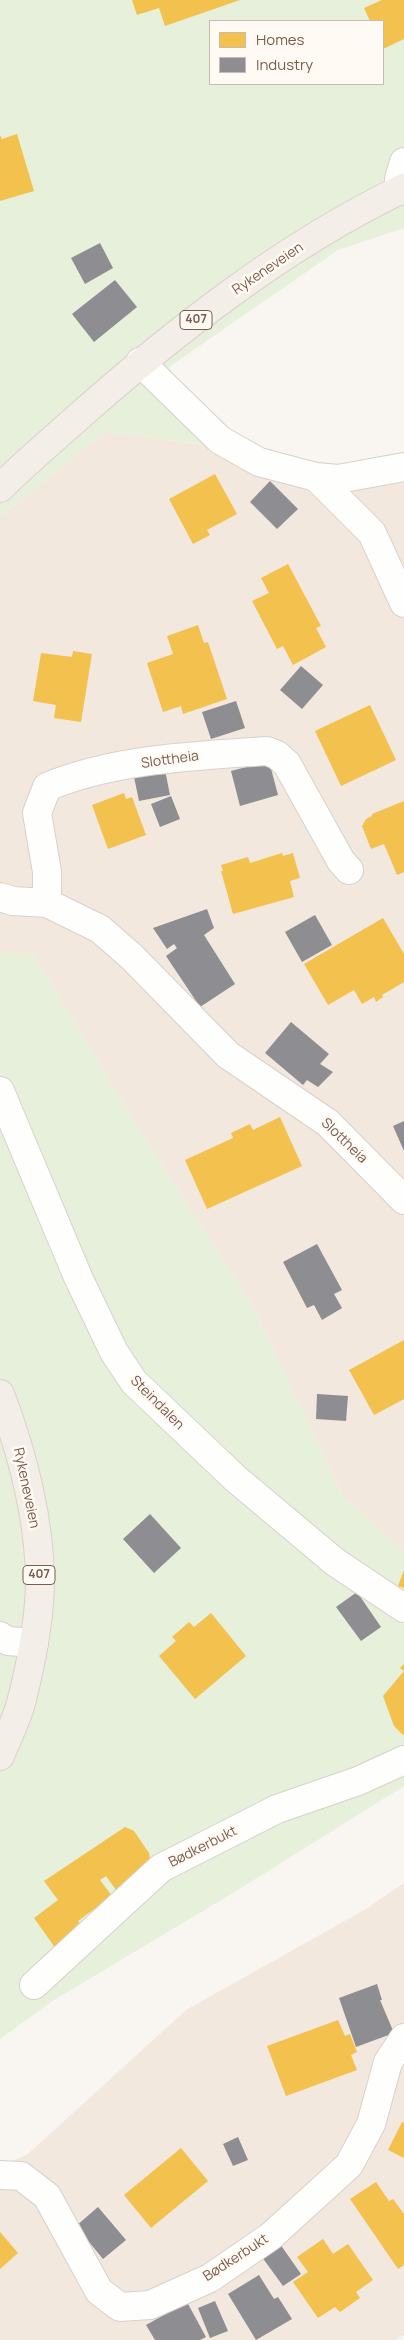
<!DOCTYPE html>
<meta charset="utf-8">
<style>
body{margin:0}
#map{position:relative;width:404px;height:2340px;overflow:hidden;background:#f9f5f0;font-family:Manrope,sans-serif}
canvas{display:block}
.legend{position:absolute;left:209px;top:20px;width:175px;height:65px;box-sizing:border-box;background:#fffaf3;border:1px solid #cabbb1;margin:0;padding:6px 9px;list-style:none;font-size:15px;color:#7a5c4d}
.legend li{display:flex;align-items:center;gap:10px;height:25px}
.legend b{width:25px;border:1px solid #cabbb1}
</style>
<div id="map">
<canvas width="404" height="2340"></canvas>
<ul class="legend">
<li><b style="height:14px;background:#f2c14e"></b>Homes</li>
<li><b style="height:14px;background:#8d8d92"></b>Industry</li>
</ul>
</div>
<script>
const context = document.querySelector('canvas').getContext('2d');
context.lineJoin = 'round';
function fill(path, color) {
  context.fillStyle = color;
  context.fill(path, 'evenodd');
}
function trace(path, color, width, dash) {
  context.strokeStyle = color;
  context.lineWidth = width;
  context.lineCap = dash ? 'butt' : 'round';
  context.setLineDash(dash || []);
  context.stroke(path);
}
function drawText(font, color, halo, rows, align = 'center') {
  context.font = font + ' Manrope,sans-serif';
  context.lineWidth = 5;
  context.setLineDash([]);
  context.textBaseline = 'middle';
  context.strokeStyle = halo;
  context.fillStyle = color;
  for (const [text, x, y, turn = 0] of rows) {
    context.save();
    context.translate(x, y);
    context.rotate((+turn || 0) * Math.PI / 180);
    context.textAlign = isNaN(turn) ? turn : align;
    if (halo) context.strokeText(text, 0, 0);
    context.fillText(text, 0, 0);
    context.restore();
  }
}
const residential = new Path2D(`
 M106,431L318,462L404,471V1552L343,1496L252,1305L140,1131L34,956L0,952V517Z
 M404,1883V2335L396,2340H0V2167L28,2154L186,2010L366,1909Z`);
const green = new Path2D(`
 M0,0H404V228L338,250L169,367L212,441L217,447L106,431L0,517ZM210,21H383V84H210Z
 M0,952L34,956L140,1131L252,1305L343,1496L404,1552V1786L233,1893L54,2000L0,2039Z`);
const homes = new Path2D(`
 M132,0H240L165,26L159,8L137,15Z
 M382,0H404V39L383,49V21H370L364,8Z
 M17,134L34,191L0,201V135L2,139Z
 M215,474L237,514L207,530L210,535L193,544L169,499Z
 M288,564L321,626L316,628L326,647L293,665L283,646L277,649L252,601L269,593L261,578Z
 M198,625L204,643L208,642L227,699L183,714L181,706L163,712L147,663L173,654L167,636Z
 M73,651L92,654L81,722L54,718L56,705L33,701L41,653L72,657Z
 M370,705L396,760L341,786L315,731Z
 M124,793L126,799L132,797L146,835L108,849L92,805Z
 M404,801V872L397,875L384,844L371,849L362,826L366,819L372,816V814Z
 M282,853L283,856L293,853L300,878L290,881L294,897L233,914L221,871H223L221,865L248,857L250,863Z
 M383,918L404,954V982L382,995L383,997L376,1002L374,997L362,1004L354,990L328,1005L304,964Z
 M280,1117L302,1166L207,1209L185,1160L233,1138L231,1133L250,1124L253,1130Z
 M404,1340V1399L374,1415L349,1370Z
 M404,1570V1588L398,1586Z
 M211,1613L246,1656L195,1699L159,1656L176,1641L172,1637L189,1622L194,1627Z
 M404,1664V1734L403,1735L394,1726L383,1696L404,1671L400,1668Z
 M125,1827L134,1831L149,1853L151,1866L116,1890L106,1876L100,1880L112,1896L78,1921L85,1929L56,1949L34,1918L58,1900L44,1881Z
 M338,2020L345,2036L350,2034L357,2052L351,2055L357,2070L286,2096L267,2046Z
 M402,2122L404,2123V2158L388,2150Z
 M181,2148L208,2181L151,2228L124,2195Z
 M376,2182L389,2201L393,2199L404,2214V2265L398,2269L350,2199Z
 M0,2232L18,2253L0,2269Z
 M323,2239L333,2254L348,2244L373,2280L356,2292L360,2298L340,2312L335,2307L318,2318L293,2282L308,2272L297,2257Z`);
const industry = new Path2D(`
 M100,243L113,268L85,284L71,258Z
 M115,280L137,307L94,342L72,314Z
 M270,481L298,509L277,529L250,502Z
 M301,666L323,685L302,709L280,690Z
 M236,701L245,728L211,739L202,712Z
 M269,761L278,795L240,806L231,771Z
 M165,770L170,795L139,801L134,777Z
 M171,796L180,819L160,827L151,804Z
 M207,909L214,928L204,935L235,984L200,1007L166,956L177,948L174,944L167,949L153,928Z
 M315,915L332,945L302,962L285,932Z
 M291,1022L329,1054L320,1064L333,1072L318,1087L307,1080L303,1085L265,1053Z
 M404,1121V1151L393,1126Z
 M317,1244L342,1290L334,1294L342,1308L322,1320L314,1305L307,1308L283,1262Z
 M317,1394L348,1396L346,1421L316,1419Z
 M150,1514L181,1548L154,1573L123,1539Z
 M357,1592L381,1627L361,1641L336,1607Z
 M377,1984L382,2000H380L394,2033L356,2047L339,1998Z
 M238,2137L248,2160L233,2166L223,2144Z
 M98,2207L126,2240L103,2259L76,2226Z
 M280,2244L301,2274L283,2286L262,2257Z
 M259,2275L274,2299L278,2297L292,2319L256,2340L228,2294Z
 M215,2301L228,2331L210,2338L198,2308Z
 M187,2302L206,2337L200,2340H155L146,2325Z`);
const minor = new Path2D(`
 M399,191V179L404,162
 M140,362L220,440L259,462L316,477L338,479L404,467
 M316,477L372,533L404,603
 M0,897L13,901L47,903L100,929L132,957L228,1055L328,1123L404,1200
 M47,903V872L37,813L47,787C114,759 194,756 267,751L277,755L287,764L341,861L349,870
 M0,1091L78,1277L114,1352L134,1382L236,1479L335,1562L404,1608
 M0,1636L8,1641L34,1643
 M34,1985L161,1868L277,1809L358,1781L404,1760
 M0,2175L21,2176L47,2196L99,2291L120,2307L150,2305L210,2278L271,2236L349,2165L371,2124L388,2062L404,2038`);
const primary = new Path2D(`
 M0,488C24,464 50,442 76,419C174,332 285,245 404,188
 M0,1394C22,1452 39,1517 40,1579C40,1620 31,1664 21,1703C16,1721 7,1739 0,1756`);
const shields = [
 [196,320,32],
 [39,1575,32]
];
const shieldNames = [
 ["407",196,320],
 ["407",39,1575]
];
const streetNames = [
 ["Rykeneveien",268,269,-34],
 ["Slottheia",170,760,-8],
 ["Slottheia",344,1141,44],
 ["Steindalen",157,1403,45],
 ["Rykeneveien",26,1488,78],
 ["Bødkerbukt",203,1847,-27],
 ["Bødkerbukt",236,2258,-33]
];
fill(residential, '#f2e8de');
fill(green, '#e7f0db');
fill(homes, '#f2c14e');
fill(industry, '#8d8d92');
trace(minor, '#d7d1cb', 30);
trace(primary, '#dad1cc', 30);
trace(minor, '#fefefd', 28);
trace(primary, '#f3eee8', 28);
for (const [x, y, w] of shields) {
  const box = new Path2D();
  box.roundRect(x - w / 2, y - 9.5, w, 19, 4);
  context.fillStyle = '#fffaf3';
  context.fill(box);
  trace(box, '#7a5c4d', 1);
}
drawText('bold 12px', '#7a5c4d', null, shieldNames);
drawText('14px', '#7a5c4d', '#fffaf3', streetNames);
</script>
